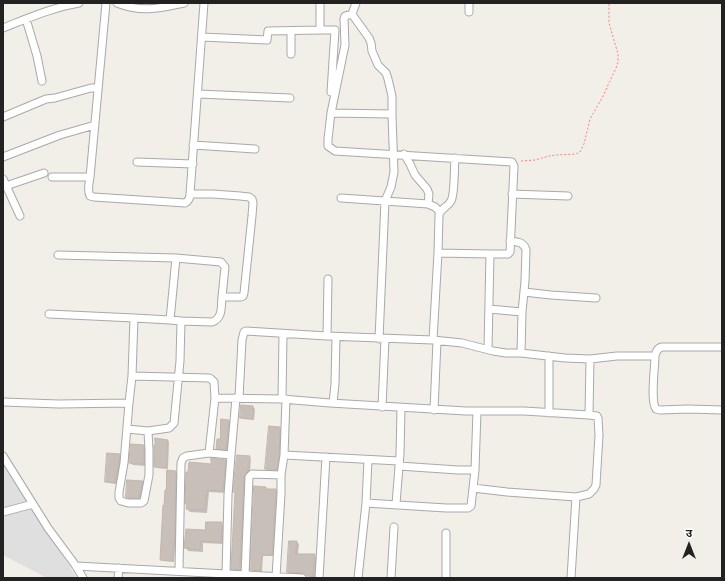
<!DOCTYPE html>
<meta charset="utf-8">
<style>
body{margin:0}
#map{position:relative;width:725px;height:581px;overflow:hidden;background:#f2efe9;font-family:Barlow,"Noto Sans Devanagari",sans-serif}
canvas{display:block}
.frame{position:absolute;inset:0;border:4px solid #222;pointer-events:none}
.north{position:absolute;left:669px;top:525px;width:40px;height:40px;-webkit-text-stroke:3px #fff;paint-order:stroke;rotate:0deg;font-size:11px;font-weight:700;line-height:16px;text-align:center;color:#222}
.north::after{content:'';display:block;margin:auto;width:14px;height:18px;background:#222;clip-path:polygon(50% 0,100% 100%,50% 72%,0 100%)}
</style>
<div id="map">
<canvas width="725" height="581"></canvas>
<div class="frame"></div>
<div class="north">उ</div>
</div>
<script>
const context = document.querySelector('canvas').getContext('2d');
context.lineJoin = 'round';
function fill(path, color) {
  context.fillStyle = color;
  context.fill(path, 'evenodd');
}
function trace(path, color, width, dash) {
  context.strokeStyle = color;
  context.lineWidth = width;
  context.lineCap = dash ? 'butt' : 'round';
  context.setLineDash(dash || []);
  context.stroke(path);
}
const residential = new Path2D(`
 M3,462L77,578H47L3,555Z`);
const shadow = new Path2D(`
 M253,407L255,409L254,420L243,419L241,417Z
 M229,421L230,422L228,451L219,450L217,448Z
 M280,428L281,429L280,451L278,471L268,470L266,468Z
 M167,441L169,442L168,469L157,468L155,466Z
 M143,446L146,448V466L133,465L130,463Z
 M119,455L121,457L117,484L108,483L106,482Z
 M249,457L251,459L250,470L245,479L242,571L234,570L232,569L236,492Z
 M225,460L228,463L226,493L209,492L207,513L190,512L187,509L188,505L186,503L211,465Z
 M175,472L177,474L176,532L174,562L163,561L161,560Z
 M142,482L145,485L142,500H130L127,497Z
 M265,488L267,490H276L277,492L274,556H263L262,572L253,571L251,569Z
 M221,523L224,526L223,544L203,543V552L188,551L186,548L206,532Z
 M297,542L299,544L298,555H314L317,558L315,578L310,577L305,575L290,574L288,572Z`);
const building = new Path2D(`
 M241,405L253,406V419L240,418Z
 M221,419L229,420L226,450L216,449L217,439H220Z
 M269,426L280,427L279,456L277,470L265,469Z
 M155,438L168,440L166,468L154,467V445H155Z
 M131,444L144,445V464L129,463Z
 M107,453L120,454L115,483L105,482Z
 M237,455L250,456L249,468L244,477L240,570L231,569L235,492H233Z
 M211,458L226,460L223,491L207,490L205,510L186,509L187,504H185L186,472H188L189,462L211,464Z
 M167,470L176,471L175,530L173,561L160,560L163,505H164L165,490H166Z
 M127,480L143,481L139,498L126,497Z
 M254,486L266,487V489H276L272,555H262L261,570H250Z
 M206,522H222L221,542L201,541L200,550L184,548L186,529L205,530Z
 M289,541H297L296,554H315L313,576H306L302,573L287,572Z`);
const path = new Path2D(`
 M521,161L535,160L549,156L556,155L576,154L580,152L584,144L590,119L602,98L616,68L618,62V54L609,23V3`);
const minor = new Path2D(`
 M106,3L90,177C89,184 87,190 90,196L94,197L185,203C189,201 190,198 190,194L204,3
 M117,3C142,13 160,8 184,3
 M320,3V30H335L331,92
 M469,12V3
 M352,14L356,3
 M26,19L37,56L42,81
 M3,28C26,19 54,7 79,3
 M291,31V54
 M202,37L267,40L268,31L320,30
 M198,94L290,98
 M331,113L392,114V115L394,172L391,187L385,201L379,339
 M392,114V96L388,79L386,73L378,65L372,51L371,43L369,38L354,17L352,14L345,16L344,19L345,45L331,113L328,139V146L335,151L512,162L514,166L510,252L508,254H490
 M3,117L46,99L55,98L91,88H98
 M193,145L255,149
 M404,154L410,164L415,175L427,189L429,194L428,204L435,207L440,212
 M3,157L60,135L95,125
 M137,162L193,164
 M52,177H90
 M3,179L20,216
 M6,186L44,173
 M512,194L568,196
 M341,198L428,204
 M510,241C518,242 524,242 526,250L525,281L522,312L521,353
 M438,253L439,215C441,208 448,207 451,201C455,194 454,168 455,158
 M58,255L176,258
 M328,279L327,336L433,340L462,343L493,351L506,353H521L565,358L590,359L617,356H655C655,368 650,401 656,409L660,410L688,409L722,410
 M524,292L551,295L596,298
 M489,309L522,312
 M49,314L134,318
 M181,321L170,320L176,258L221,262L225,267L222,297
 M433,340L438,253L490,254L488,349
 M655,356C656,352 657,348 662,347H722
 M132,376L134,318L170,320
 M239,398L242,340L244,332L246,331L327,336
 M282,399L283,334
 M286,399L284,455L399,461
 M3,402L59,404L129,403L132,376L209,378L211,379L214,382L215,398L282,399L330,403L466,411H524L589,415L597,416L598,418L599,435L596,485L594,489L589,494L576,497L507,492L473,488L471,506L468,508H446L366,503L358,578
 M333,403L335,384L336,337
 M382,407L385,339
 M434,410L437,341
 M549,413V356
 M589,415L590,359
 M127,429L148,431L149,450V475L144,501L141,503H128L121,501L119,498V492L124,463L129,403
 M148,431L169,428L174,423L180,361L181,321L212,322C223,318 221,307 222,297H241L243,296L244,293L252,216L253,203L252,199L249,197L240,196L213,194H190
 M209,453L215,398
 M231,455L236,398
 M3,456L48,528L76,566L83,578
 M399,466L458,470H475
 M473,488L475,470L477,411
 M366,503L368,460
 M396,504L400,454L401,408
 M3,512L33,504
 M446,533V578
 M76,566L302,578
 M179,571L181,463L183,458L187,456L209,453L231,455L228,495L226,574
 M245,575L249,477L252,474L281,475
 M276,577L281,494V475L284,455
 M118,578L119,568
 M319,578L326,457
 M391,578L394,527
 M571,578L576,497`);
fill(residential, '#e0dfdf');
fill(shadow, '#0003');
fill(building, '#c7bfb8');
trace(building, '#c4b6ab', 1);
trace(minor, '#a9a9a9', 9);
trace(path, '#fa8072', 1, [2, 2]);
trace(minor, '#fff', 7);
</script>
